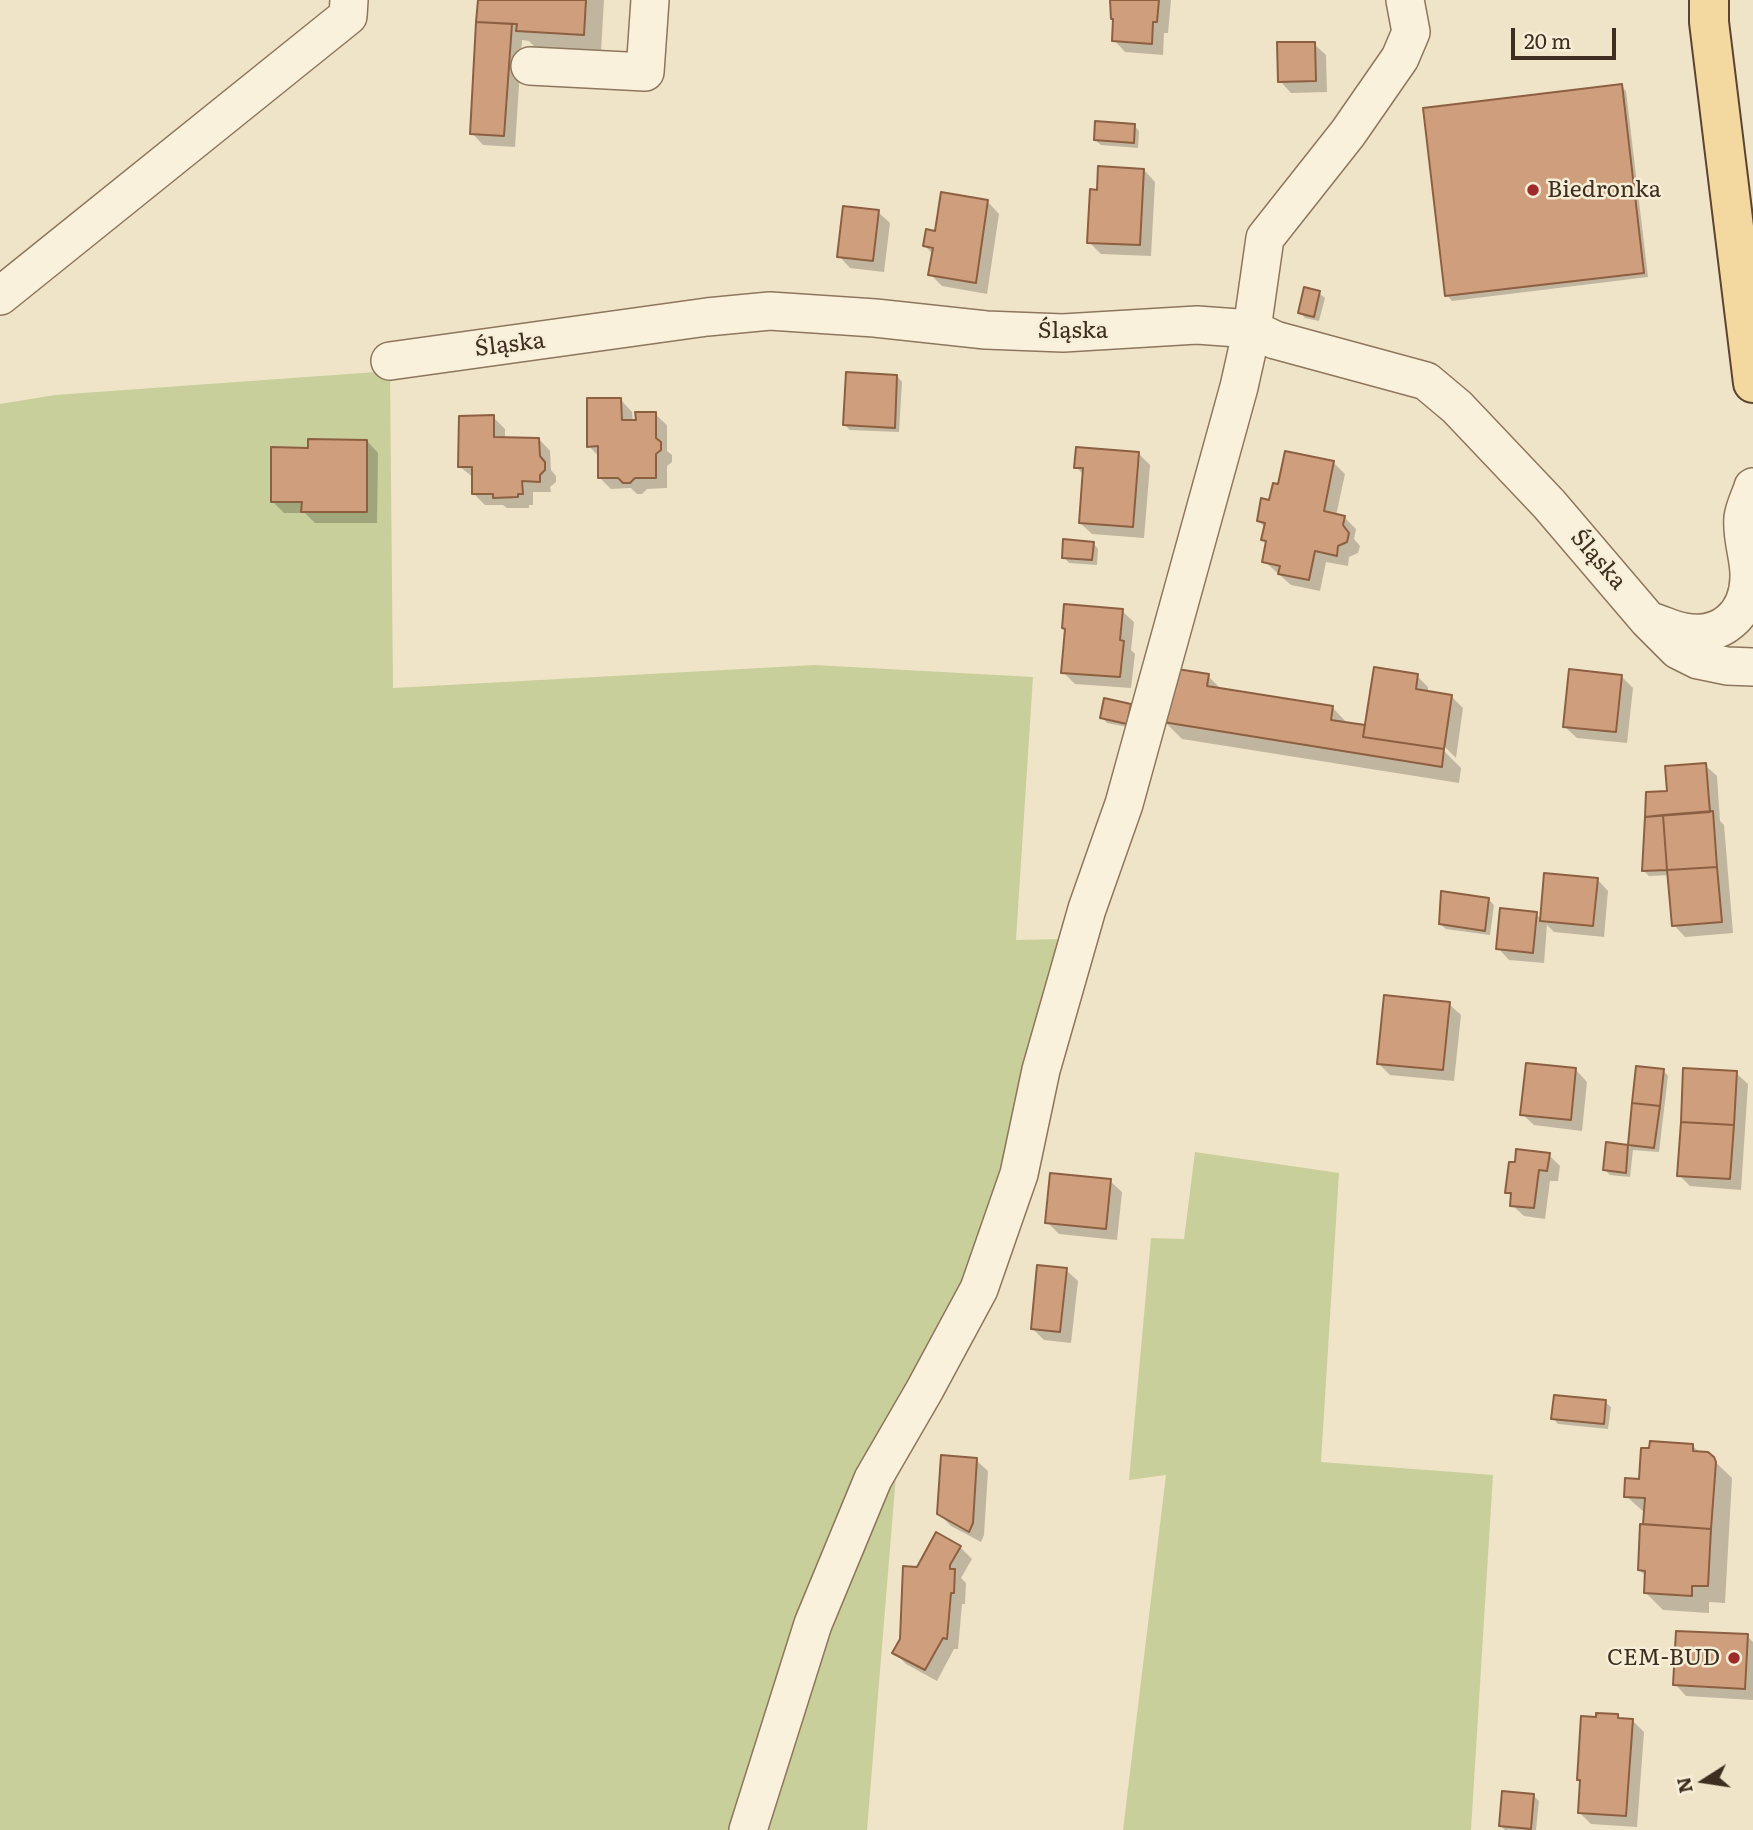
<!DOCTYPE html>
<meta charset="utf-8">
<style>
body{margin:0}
#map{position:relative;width:1753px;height:1830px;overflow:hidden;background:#f0e4c8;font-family:Literata,serif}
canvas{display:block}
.north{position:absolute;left:1669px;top:1746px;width:70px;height:70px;-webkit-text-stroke:5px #f7eed8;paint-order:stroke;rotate:258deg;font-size:19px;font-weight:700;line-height:28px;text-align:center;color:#3d2e20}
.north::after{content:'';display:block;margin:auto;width:24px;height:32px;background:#3d2e20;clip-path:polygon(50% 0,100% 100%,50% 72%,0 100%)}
.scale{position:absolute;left:1511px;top:28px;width:105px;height:32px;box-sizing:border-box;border:4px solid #3d2e20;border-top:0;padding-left:9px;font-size:21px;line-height:24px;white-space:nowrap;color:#3d2e20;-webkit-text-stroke:5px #f7eed8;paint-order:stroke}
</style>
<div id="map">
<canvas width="1753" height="1830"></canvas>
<div class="north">N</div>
<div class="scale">20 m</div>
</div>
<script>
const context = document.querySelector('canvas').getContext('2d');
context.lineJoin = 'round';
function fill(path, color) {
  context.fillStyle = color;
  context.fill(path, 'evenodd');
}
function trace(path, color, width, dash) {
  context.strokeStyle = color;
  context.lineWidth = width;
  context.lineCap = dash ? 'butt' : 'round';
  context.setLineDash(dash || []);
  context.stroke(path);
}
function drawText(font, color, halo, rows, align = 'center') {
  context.font = font + ' Literata,serif';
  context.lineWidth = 5;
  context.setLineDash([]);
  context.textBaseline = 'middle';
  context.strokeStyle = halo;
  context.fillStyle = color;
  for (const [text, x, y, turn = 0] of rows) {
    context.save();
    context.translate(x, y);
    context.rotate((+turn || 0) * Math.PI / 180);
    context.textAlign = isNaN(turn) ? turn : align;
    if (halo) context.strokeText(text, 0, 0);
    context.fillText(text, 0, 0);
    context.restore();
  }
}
const green = new Path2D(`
 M390,371L393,688L815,665L1033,677L1016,940L1060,939L1002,1193L897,1463L867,1830H0V404L55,395Z
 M1195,1152L1339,1173L1321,1462L1493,1475L1471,1830H1123L1166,1475L1129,1480L1151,1238L1184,1239Z`);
const shadow = new Path2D(`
 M480,0H604L601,52L536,48L529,41L522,40L515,147L483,145L472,133Z
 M1112,0H1171L1168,33H1164L1163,55L1125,52L1114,40L1115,20Z
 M1314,44L1326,55L1327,92L1291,93L1280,81Z
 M1621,86L1626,91L1648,277L1452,301L1447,295Z
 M1134,125L1139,131L1138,148L1101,145L1095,140Z
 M1144,170L1155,182L1151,256L1101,254L1089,242L1098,191Z
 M988,202L999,214L987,294L942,286L930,274L933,254L925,246L936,232Z
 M878,212L890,223L884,272L850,268L839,256Z
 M1319,293L1325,298L1319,321L1305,318L1300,312Z
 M897,376L902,382L899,432L850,430L845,425Z
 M621,400L632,412L633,421L655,414L667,425V451L672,455V462L667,466V488L647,489L642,494H637L631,488L611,489L599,477V457L589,446Z
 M493,417L505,429V439H539L550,451L551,470L556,476V482L550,487L551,492H533V505H529V508H507L503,505H485L473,493L474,478L460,467Z
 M367,441L378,453L377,523H315L305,513H284L272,501L310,449Z
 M1138,453L1150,465L1144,538L1092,534L1080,523L1084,475L1076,467Z
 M1333,462L1345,474L1336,516L1344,517L1356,529L1354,539L1360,546L1358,553L1349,557L1348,566L1326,562L1320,591L1291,585L1264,561L1267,545L1263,540L1265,527L1258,521L1279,486Z
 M1093,543L1098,549L1097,565L1069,563L1064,557Z
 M1122,611L1134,622L1131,650L1135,654L1131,688L1075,684L1063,672Z
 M1208,676L1222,690L1332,707L1349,725L1367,727L1417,676L1428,687V693L1451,696L1463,708L1456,758L1440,742L1437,744L1461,768L1459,783L1182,739L1165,722Z
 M1621,676L1633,688L1627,743L1577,738L1565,727Z
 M1130,706L1135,711L1132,728L1107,723L1102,717Z
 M1705,765L1717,776L1720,821L1724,825L1733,933L1685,937L1674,925L1669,875L1649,876L1644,871Z
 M1597,879L1608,891L1604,937L1554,932L1547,925L1544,963L1509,960L1498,948L1536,914L1542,920Z
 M1488,899L1494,905L1490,935L1446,929L1440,924Z
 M1449,1004L1461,1015L1454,1081L1390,1075L1379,1064Z
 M1638,1068L1663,1070L1668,1076L1659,1152L1633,1150L1630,1177L1610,1175L1605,1170L1607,1144L1630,1147Z
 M1576,1070L1587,1082L1582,1131L1534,1125L1522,1114Z
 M1736,1073L1748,1084L1741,1190L1690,1186L1679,1175Z
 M1549,1155L1560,1166L1558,1181H1550L1545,1219L1524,1216L1512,1205L1513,1198L1507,1192Z
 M1110,1181L1122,1192L1117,1240L1059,1234L1047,1222Z
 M1066,1270L1078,1281L1071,1343L1044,1340L1032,1328Z
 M1605,1402L1611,1407L1608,1429L1558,1424L1553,1418Z
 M1693,1446L1700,1453L1707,1454L1732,1478L1725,1603L1709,1602V1613L1663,1610L1645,1592L1646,1576L1639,1570L1646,1514L1626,1496L1640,1481Z
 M976,1460L988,1471L984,1535L981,1542L951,1526L939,1514Z
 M960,1547L972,1559L961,1578L966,1583L965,1604H962L958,1649H954L937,1681L906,1664L894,1652L902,1636L918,1569Z
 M1747,1636L1753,1642V1700L1686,1696L1675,1684Z
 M1617,1716L1621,1720L1633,1721L1644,1732L1637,1827L1591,1824L1580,1813L1581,1782L1579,1779L1598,1719Z
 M1534,1796L1539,1801L1536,1830H1505L1500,1825Z`);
const building = new Path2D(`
 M478,0H586L584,35L516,31L517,24L476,22Z
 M1110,0H1159L1157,22H1153L1152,44L1112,41L1113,19H1111Z
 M476,22L512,24L504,136L470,134Z
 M1277,42H1315L1316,81L1278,82Z
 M1622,84L1644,273L1445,296L1423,108Z
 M1095,121L1135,124L1134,143L1094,140Z
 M1098,166L1144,169L1140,245L1087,243L1090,189L1097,190Z
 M941,192L988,200L976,283L928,275L933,248L923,246L926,229L935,231Z
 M843,206L879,210L873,261L837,257Z
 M1304,287L1320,291L1314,317L1298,313Z
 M846,372L897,375L895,428L843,425Z
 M587,398H621L622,420H636L635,412H656V438L661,442V450L656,454V478H635L630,483H623L618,478H598V446L587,447Z
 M494,415V437L539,438L540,456L545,462V470L540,475V482L522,481L523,494H518V497L493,498V494H472V467H458L459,416Z
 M308,439L367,440V512H301L302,502H271V447L308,448Z
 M1076,447L1139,452L1133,527L1079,523L1083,468H1074Z
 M1285,451L1334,461L1324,511L1345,516L1343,525L1349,533L1347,542L1338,546L1337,556L1315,551L1309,580L1278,574L1280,566L1262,562L1266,541L1261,540L1265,523L1257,521L1261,498L1269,500L1273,483L1278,484Z
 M1063,539L1094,542L1092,560L1062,558Z
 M1064,604L1123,609L1120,640L1124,641L1120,677L1061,673L1065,629L1062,628Z
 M1374,667L1418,674L1416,689L1452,695L1444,749L1363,737Z
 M1171,668L1209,674L1207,686L1333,706L1331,720L1365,725L1363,737L1444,749L1442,767L1163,722Z
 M1569,669L1622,675L1616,732L1563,727Z
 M1104,698L1131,704L1127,724L1100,718Z
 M1706,763L1710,812L1645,817L1646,792L1667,791L1665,766Z
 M1713,811L1717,867L1667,870L1663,815Z
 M1663,815L1667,870L1642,871L1645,817Z
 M1717,867L1722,922L1672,926L1667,870Z
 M1544,873L1598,878L1593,926L1540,921Z
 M1441,891L1489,898L1485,931L1439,924Z
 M1500,908L1537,912L1533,953L1496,949Z
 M1384,995L1450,1002L1443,1070L1377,1064Z
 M1526,1063L1576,1068L1571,1120L1520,1115Z
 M1636,1066L1664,1069L1660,1106L1632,1103Z
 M1683,1068L1737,1071L1734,1125L1681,1122Z
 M1632,1103L1660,1106L1654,1148L1628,1145Z
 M1681,1122L1734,1125L1730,1179L1677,1176Z
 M1606,1142L1628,1145L1626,1173L1603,1170Z
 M1516,1149L1550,1153L1547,1171L1539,1170L1534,1208L1510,1206L1511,1193H1505L1509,1162H1515Z
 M1050,1173L1111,1179L1106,1229L1045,1223Z
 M1037,1265L1067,1268L1060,1332L1031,1329Z
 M1554,1395L1606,1400L1604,1424L1551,1419Z
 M1650,1441L1693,1444V1451L1708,1452L1714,1457L1716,1462L1711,1529L1643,1524L1645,1498L1624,1497L1625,1478L1639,1479L1641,1448H1649Z
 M941,1455L977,1458L973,1523L969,1532L937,1514Z
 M1640,1524L1711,1529L1708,1586H1692V1596L1644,1593L1645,1571L1638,1570Z
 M936,1532L961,1546L950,1565V1569H955L954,1593H951L947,1639L943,1638L925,1670L892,1653L900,1639L903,1566L917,1567Z
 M1676,1631L1748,1634L1745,1689L1673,1685Z
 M1596,1713L1618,1714V1718L1633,1719L1626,1816L1578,1813L1580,1780H1577L1581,1716L1596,1717Z
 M1502,1791L1534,1794L1531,1829L1499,1826Z`);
const minor = new Path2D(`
 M530,66L645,72L650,0
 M0,296L348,16L349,0
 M390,361L707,317L770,311L875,318L986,330L1063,333L1197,325L1252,329L1275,340L1426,381L1457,407L1549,504L1648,620L1678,650L1698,660L1727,666L1753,667
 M1653,622C1663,625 1673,630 1684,632C1721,639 1748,615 1749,578C1750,559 1741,538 1743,518C1744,508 1750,497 1753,487
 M748,1830L813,1624L873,1479L924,1391L979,1289L1019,1174L1041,1070L1087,909L1124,804L1239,387L1252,329L1265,238L1348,133L1400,58L1411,32L1405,0`);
const major = new Path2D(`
 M1709,0V22L1753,383`);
const markers = [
 [1533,190,7,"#9e2a2b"],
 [1734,1658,7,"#9e2a2b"]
];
const poiNames = [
 ["Biedronka",1547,190],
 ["CEM-BUD",1720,1658,"right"]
];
const streetNames = [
 ["Śląska",1073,331],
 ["Śląska",510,345,-7],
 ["Śląska",1598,560,49]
];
fill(green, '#c9cf9b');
fill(shadow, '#0003');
fill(building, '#cf9f7d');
trace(building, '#8d5f41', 2);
trace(minor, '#8d765c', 40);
trace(major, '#5b4430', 42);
trace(minor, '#faf1dc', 37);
trace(major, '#f3d9a0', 38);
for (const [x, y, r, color] of markers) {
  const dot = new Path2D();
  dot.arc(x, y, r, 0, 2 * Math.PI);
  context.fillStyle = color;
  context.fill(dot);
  trace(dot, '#f7eed8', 2.5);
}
drawText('23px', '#3d2e20', '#f7eed8', poiNames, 'left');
drawText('23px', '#3d2e20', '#f7eed8', streetNames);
</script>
